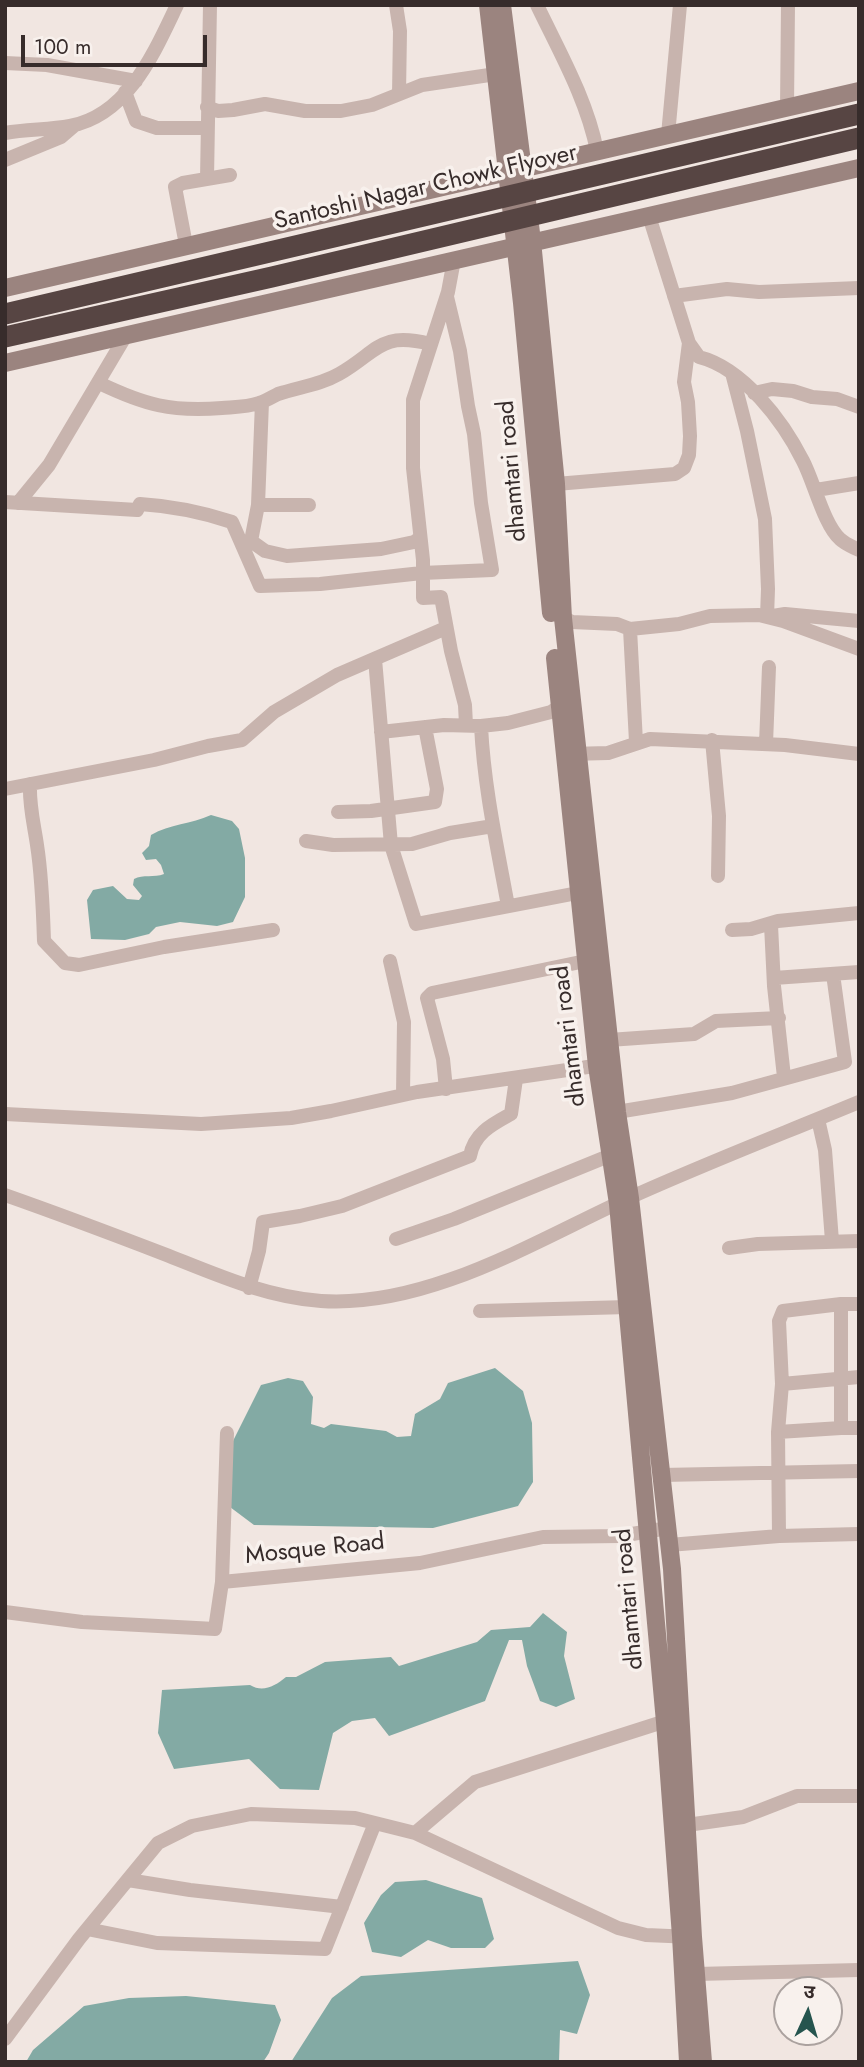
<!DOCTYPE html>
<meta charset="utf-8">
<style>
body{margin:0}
#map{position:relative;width:864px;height:2067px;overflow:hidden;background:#f1e6e1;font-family:Jost,"Noto Sans Devanagari",sans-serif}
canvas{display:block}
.frame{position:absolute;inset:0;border:7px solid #372c2b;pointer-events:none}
.north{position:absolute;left:773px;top:1976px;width:70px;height:70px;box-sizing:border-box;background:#f8f1ed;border:2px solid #aba29f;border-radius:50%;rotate:4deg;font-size:19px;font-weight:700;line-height:28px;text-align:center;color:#372c2b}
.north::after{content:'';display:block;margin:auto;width:24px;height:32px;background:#25544e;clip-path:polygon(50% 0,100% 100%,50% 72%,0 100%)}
.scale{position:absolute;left:21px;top:35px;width:186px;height:32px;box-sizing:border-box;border:4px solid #372c2b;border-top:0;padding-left:9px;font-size:21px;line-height:24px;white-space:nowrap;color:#372c2b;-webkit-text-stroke:5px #f8f1ed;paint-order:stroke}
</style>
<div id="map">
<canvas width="864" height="2067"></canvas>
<div class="frame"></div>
<div class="north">उ</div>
<div class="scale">100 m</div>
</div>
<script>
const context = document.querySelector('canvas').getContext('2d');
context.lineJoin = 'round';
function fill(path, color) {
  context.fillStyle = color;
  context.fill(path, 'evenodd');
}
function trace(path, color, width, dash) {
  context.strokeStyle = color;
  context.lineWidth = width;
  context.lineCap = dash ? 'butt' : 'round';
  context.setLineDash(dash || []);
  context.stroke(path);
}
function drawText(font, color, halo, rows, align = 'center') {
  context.font = font + ' Jost,sans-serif';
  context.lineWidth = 7;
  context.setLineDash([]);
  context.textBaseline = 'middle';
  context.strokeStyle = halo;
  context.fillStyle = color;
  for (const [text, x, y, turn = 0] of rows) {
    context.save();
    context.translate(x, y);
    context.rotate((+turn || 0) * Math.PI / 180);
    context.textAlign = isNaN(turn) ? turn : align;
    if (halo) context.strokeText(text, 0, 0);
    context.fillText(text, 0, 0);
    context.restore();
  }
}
const water = new Path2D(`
 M211,815L232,821L239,829L245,858V897L233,922L217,926L180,922L156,927L149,934L125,940L91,939L87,900L93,890L113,886L127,899L139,900L142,896L133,885L134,879C143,874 154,878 164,874L161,865L156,859L146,860L142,853L149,846L151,835C170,824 191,824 211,815Z
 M495,1368L523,1391L532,1423L533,1482L518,1506L433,1528L254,1525L226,1504L230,1447L261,1385L288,1378L303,1381L313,1397L311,1424L324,1428L331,1424L386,1431L397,1437L411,1436L415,1414L440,1399L448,1383Z
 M543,1613L567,1632L564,1656L575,1699L556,1707L540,1701L527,1666L522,1640H509L485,1701L389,1736L375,1718L352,1721L333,1733L319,1790L280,1789L249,1759L174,1769L158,1733L162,1690L250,1685C263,1693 275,1686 286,1677H296L325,1662L391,1657L399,1666L477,1642L491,1630L530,1627Z
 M426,1880L482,1898L494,1939L485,1948H451L428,1940L401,1957L372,1952L364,1923L381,1895L395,1882Z
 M578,1961L590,1995L577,2034L560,2030L559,2062H291L332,1998L361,1976Z
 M186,1996L275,2005L281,2020L269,2053L263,2062H26L33,2050L84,2006L129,1998Z`);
const street = new Path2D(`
 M396,5L400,31L399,94
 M537,5C560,53 587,100 597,151
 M5,63L47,65L136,81
 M125,92L136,121L157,128H206
 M207,107L218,111L233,110L265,104L305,111H341L372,105L422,85L496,74
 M787,108L788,5
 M5,133C27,129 49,130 70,126C128,115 154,53 177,5
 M668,135L680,5
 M5,160L61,137L75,125
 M207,179L210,5
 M649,216L689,343L699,357C743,368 783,421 803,461C814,482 824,525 840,539C845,544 853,547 859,550
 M186,245L175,187L183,183L230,175
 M454,260L448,292L413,400V468L423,560V598L441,597L451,651L465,705L466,725
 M674,296L727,289L759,292L859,288
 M732,373L747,431L765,519L768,589L767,617L785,614L859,621
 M99,383C145,405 171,412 222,408C234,407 248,407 259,403C266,401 272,397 278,394C299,387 320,385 339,374C378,352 379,331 430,344
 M754,393L772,389L793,391L812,397L837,399L859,407
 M262,402L258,505L251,541L265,551L287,556L381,549L414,542L420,538
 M556,484L675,474L684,468L689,455L690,436L688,402L684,382L689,343
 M816,490L859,483
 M5,502L137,510L140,504C172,506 202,512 232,522L260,586L320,584L422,573L492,570L481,503L474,434L468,406L460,351L447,297
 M18,503L49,465L125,337
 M258,505H309
 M563,618L572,622L617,624L630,629L679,624L710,616L759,615L783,621L859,649
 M630,629L636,742
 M375,659L391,845L416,924L588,891
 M481,726C484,787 497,846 508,906
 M381,732L444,725L481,726L508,723L551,712L567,702
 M712,740L719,816L718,876
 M766,744L769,667
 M570,754L608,753L650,739L785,745L859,754
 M30,784C29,806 34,824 37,845C42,877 43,909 44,941L65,963L79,965L164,947L273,930
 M5,789L154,760L208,746L242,740L274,712L337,675L446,628
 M338,812L371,811L435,802L437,789L425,727
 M306,841L333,845L412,844L450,833L493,826
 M771,925L774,986L784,1077
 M732,930L751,929L778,921L859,913
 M390,961L404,1022L403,1095
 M774,978L859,972
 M609,1040L694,1034L716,1021L779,1018
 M446,1089L443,1059L427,998L432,993L595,959
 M617,1112L732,1093L845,1062L833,974
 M5,1114L201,1124L291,1118L331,1111L417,1092L608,1064
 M818,1119L825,1150L832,1241
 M5,1195C59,1214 112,1234 164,1254C215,1274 265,1297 321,1301C428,1308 535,1241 629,1198C704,1164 782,1134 859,1102
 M396,1239L454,1219L611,1155
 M729,1248L758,1244L859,1241
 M249,1288L259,1251L263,1222L300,1216L342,1206L470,1156C474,1133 493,1124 511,1114L516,1079
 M841,1304V1428H859
 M480,1311L628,1307
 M782,1384L859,1377
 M778,1432L841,1428
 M662,1475L859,1471
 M779,1536L778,1432L782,1384L779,1321L783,1311L841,1304H859
 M669,1545L779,1536L859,1534
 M222,1582L227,1433
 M5,1612L82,1622L215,1629L222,1582L420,1563L543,1537L620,1536L668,1528
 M687,1825L743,1817L797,1796H859
 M415,1833L475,1782L672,1719
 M128,1880L190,1890L342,1907
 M87,1929L157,1943L325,1949L375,1823
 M696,1974L859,1970
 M5,2039L79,1939L158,1843L192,1826L251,1814L355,1818L415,1833L618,1928L646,1935L692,1937`);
const secondary = new Path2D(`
 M488,5L522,303L551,613
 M502,5L532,241L556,484L563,618L617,1112L630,1198L672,1569L693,1937L703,2062
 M5,288L859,91
 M5,363L859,168
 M555,658L597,1066L618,1204L665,1722L681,1936L688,2062`);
const highwayBridge = new Path2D(`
 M5,314L859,114
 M5,337L272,277L859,138`);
const streetNames = [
 ["Santoshi Nagar Chowk Flyover",426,188,-13],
 ["dhamtari road",513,471,-95],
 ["dhamtari road",570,1036,-97],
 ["Mosque Road",315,1550,-6],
 ["dhamtari road",630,1599,-95]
];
fill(water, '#83aaa4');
trace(street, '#c8b4ae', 14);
trace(secondary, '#9b847f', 18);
trace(highwayBridge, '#574543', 21);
drawText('24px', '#372c2b', '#f8f1ed', streetNames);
</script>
